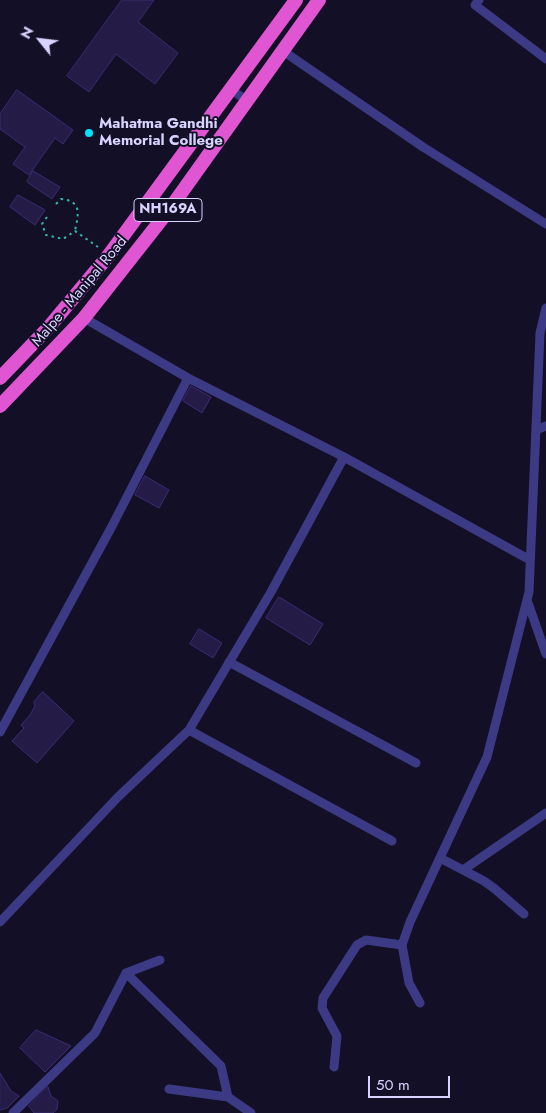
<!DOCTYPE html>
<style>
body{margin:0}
#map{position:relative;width:546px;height:1113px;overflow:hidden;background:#130f26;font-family:Jost,sans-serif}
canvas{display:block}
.north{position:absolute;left:15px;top:15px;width:50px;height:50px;-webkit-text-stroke:4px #130f26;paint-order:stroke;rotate:299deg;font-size:14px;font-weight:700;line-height:20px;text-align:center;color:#d9d4ff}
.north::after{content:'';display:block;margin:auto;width:18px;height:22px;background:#d9d4ff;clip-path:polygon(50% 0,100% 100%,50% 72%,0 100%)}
.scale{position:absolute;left:368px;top:1076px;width:82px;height:22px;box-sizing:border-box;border:2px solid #d9d4ff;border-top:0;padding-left:6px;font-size:15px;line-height:18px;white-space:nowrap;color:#d9d4ff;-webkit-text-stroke:4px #130f26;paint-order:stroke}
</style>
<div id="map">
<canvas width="546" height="1113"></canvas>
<div class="north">N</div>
<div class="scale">50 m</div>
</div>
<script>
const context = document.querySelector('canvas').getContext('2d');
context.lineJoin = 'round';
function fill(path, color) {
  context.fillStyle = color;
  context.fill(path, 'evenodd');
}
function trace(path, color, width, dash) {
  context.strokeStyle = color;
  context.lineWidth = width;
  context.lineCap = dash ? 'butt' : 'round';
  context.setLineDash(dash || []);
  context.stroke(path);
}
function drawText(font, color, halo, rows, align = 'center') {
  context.font = font + ' Jost,sans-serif';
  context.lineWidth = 4;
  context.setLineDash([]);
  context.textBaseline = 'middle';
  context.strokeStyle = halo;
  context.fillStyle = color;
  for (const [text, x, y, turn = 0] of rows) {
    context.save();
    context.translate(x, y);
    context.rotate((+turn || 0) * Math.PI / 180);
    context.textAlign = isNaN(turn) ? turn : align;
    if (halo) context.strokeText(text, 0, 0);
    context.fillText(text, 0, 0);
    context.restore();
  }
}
const building = new Path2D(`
 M122,0H154L138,22L178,53L155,84L116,54L89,92L67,76Z
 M17,90L73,130L63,144L55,138L29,175L13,164L25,147L0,129V114Z
 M33,171L60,187L52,199L27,182Z
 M18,195L45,210L35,225L10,207Z
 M191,386L211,397L202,413L183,401Z
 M145,476L169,490L159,508L135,495Z
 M279,597L323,624L310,645L266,618Z
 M199,629L222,643L213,658L190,644Z
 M43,692L74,721L37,763L12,741L24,728L21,725L30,715L35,706L34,702Z
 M36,1030L71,1046L45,1072L20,1048Z
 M0,1073L11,1091L19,1096L7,1108L0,1110Z
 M48,1087L51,1096L58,1101L57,1109L53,1113H34L29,1106Z`);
const path = new Path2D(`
 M56,204L61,199C83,201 78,215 75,231
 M47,217L42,224L46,235L63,239L75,231L98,247`);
const minor = new Path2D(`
 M479,0L475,5L546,59
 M283,51L423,147L546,224
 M231,89L247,101
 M84,318L188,378L344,457L530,560
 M536,430L546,426
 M527,600L546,654
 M229,662L416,763
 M189,730L392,841
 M0,732L111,528L188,378
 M440,858L484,881L495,889L524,914
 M463,870L546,813
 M0,922L118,797L189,730L271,592L344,457
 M126,973L221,1066L228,1097L251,1113
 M420,1003L409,983L402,945L410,922L487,757L529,592L540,333L546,308
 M334,1067L337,1036L322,1008L323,998L357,945L366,940L402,945
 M169,1089L228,1097
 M13,1113L95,1033L126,973L160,960`);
const trunk = new Path2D(`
 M0,378L49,327L109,255L296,0
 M0,406L84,318L169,210L319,0`);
const markers = [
 [89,133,5,"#00e5ff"]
];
const shields = [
 [168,210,68]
];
const shieldNames = [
 ["NH169A",168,210]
];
const poiNames = [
 ["Mahatma Gandhi",99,124],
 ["Memorial College",99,141]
];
const streetNames = [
 ["Malpe - Manipal Road",80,292,-50]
];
fill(building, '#241b47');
trace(building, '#3b2d73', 1);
trace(path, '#2fb8b0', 2, [2.5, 4]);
trace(minor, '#3d3a85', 9);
trace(trunk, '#e055d1', 14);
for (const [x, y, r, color] of markers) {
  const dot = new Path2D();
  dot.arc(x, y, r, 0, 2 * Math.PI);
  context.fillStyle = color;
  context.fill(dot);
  trace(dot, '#130f26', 2);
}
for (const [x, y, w] of shields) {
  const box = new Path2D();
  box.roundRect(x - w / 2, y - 11.5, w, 23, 4);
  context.fillStyle = '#130f26';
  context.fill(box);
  trace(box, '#d9d4ff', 1);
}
drawText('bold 14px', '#d9d4ff', null, shieldNames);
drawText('bold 15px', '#d9d4ff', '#130f26', poiNames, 'left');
drawText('15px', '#d9d4ff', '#130f26', streetNames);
</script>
